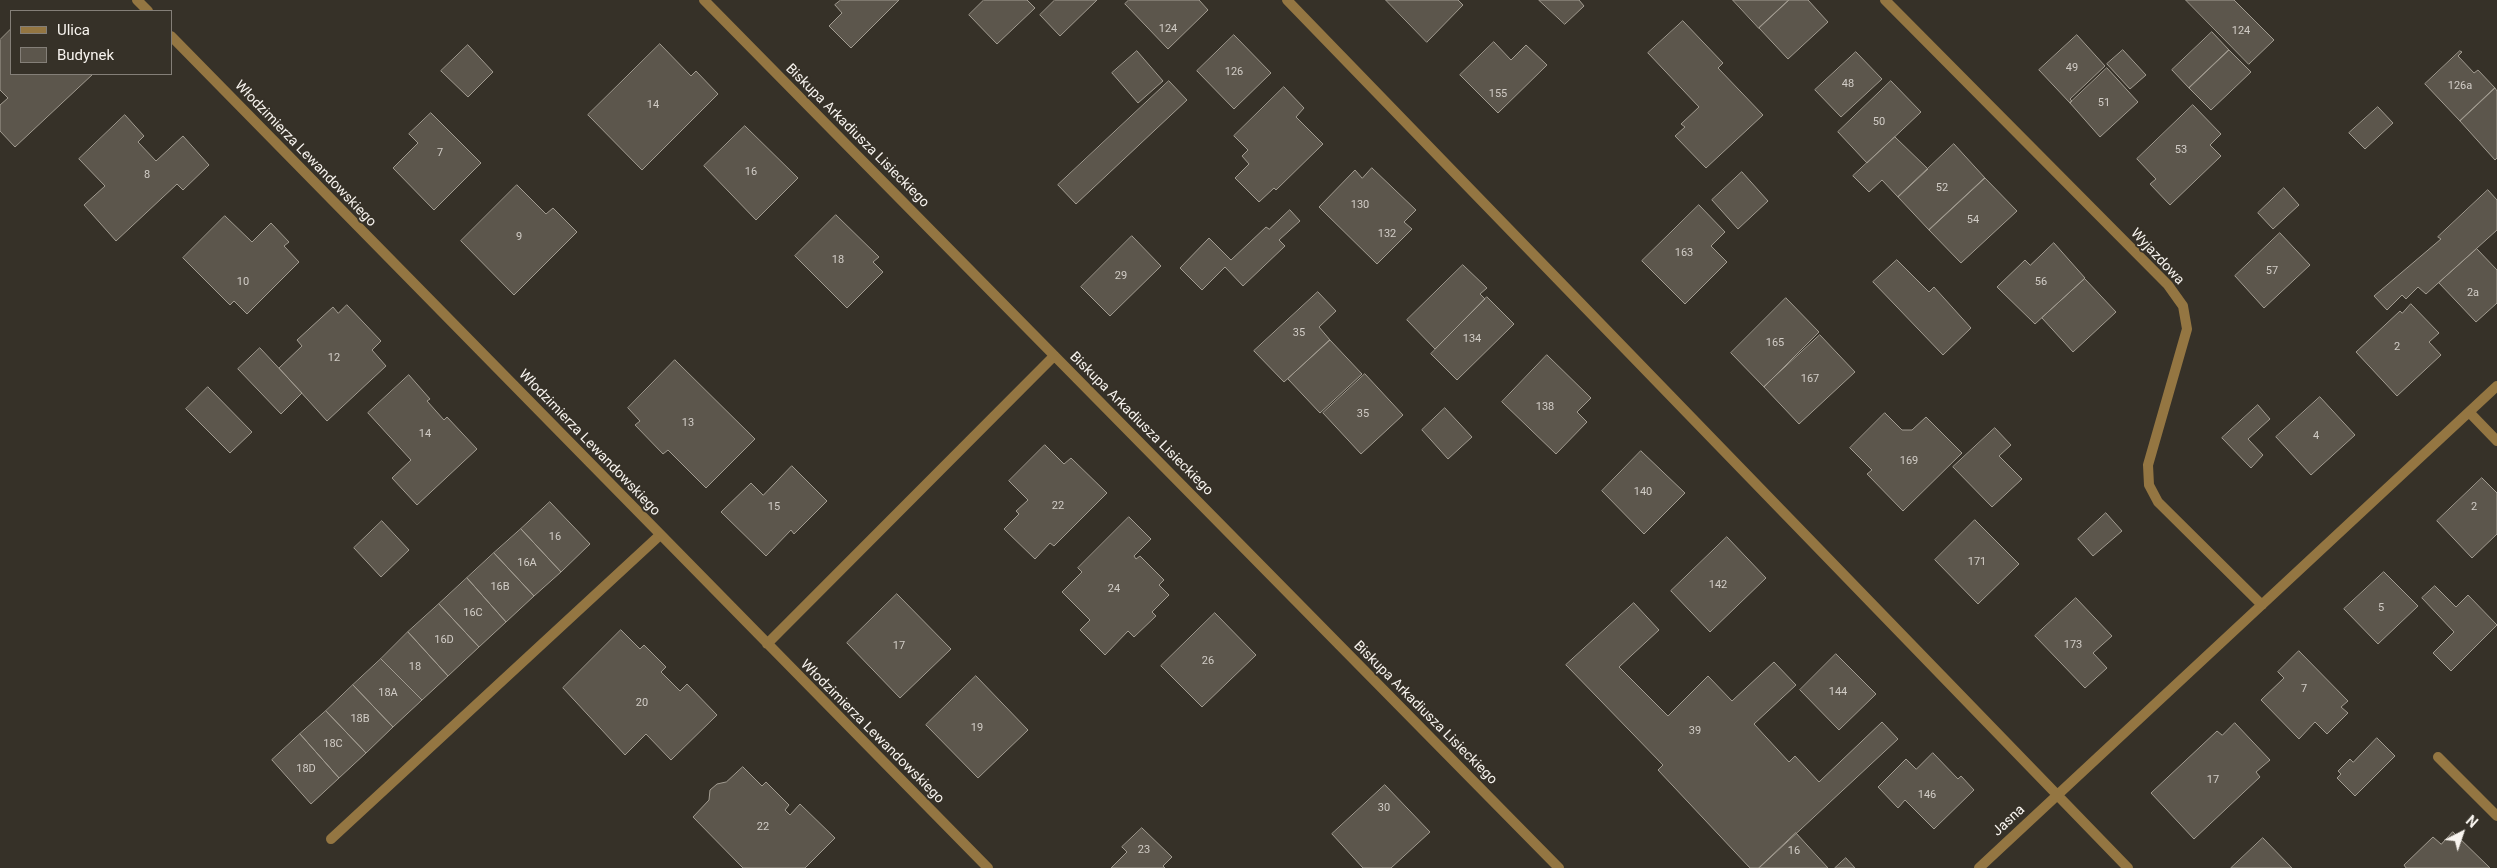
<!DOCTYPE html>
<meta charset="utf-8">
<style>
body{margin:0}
#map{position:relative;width:2497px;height:868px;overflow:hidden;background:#363128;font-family:Roboto,sans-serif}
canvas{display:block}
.legend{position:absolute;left:10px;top:10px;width:162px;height:65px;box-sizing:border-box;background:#363128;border:1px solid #847f78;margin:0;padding:6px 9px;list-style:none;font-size:15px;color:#f8f4ef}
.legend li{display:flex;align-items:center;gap:10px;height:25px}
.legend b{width:25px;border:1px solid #847f78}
.north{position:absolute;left:2437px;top:808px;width:50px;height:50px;-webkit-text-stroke:4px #363128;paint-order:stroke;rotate:41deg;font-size:14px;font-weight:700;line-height:20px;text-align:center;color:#f8f4ef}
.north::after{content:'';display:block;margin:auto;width:18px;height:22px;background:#f8f4ef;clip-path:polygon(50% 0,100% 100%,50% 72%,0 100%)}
</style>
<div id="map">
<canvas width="2497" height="868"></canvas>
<ul class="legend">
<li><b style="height:6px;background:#947642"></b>Ulica</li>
<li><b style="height:14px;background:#5c564c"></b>Budynek</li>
</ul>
<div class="north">N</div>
</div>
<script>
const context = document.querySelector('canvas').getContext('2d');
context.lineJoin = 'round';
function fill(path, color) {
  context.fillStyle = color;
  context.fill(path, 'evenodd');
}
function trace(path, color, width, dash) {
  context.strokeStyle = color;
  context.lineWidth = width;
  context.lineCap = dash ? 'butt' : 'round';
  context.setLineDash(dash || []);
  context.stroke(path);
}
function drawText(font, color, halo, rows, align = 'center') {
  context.font = font + ' Roboto,sans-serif';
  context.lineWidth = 4;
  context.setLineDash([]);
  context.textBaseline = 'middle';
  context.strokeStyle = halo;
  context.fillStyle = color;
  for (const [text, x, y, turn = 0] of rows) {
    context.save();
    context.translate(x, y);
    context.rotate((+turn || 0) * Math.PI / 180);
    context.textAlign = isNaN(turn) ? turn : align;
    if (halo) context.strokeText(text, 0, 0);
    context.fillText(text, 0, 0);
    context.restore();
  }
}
const building = new Path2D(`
 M841,0H899L851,48L829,26L842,13L835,5Z
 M984,0H1027L1035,8L997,44L969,15Z
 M1055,0H1097L1060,36L1040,15Z
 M1129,0H1199L1208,10L1168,49L1125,4Z
 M1386,0H1458L1463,5L1427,42Z
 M1539,0H1579L1584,6L1565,24Z
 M1733,0H1789L1759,28Z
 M1789,0H1808L1828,22L1788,59L1759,28Z
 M2186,0H2234L2274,40L2249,64Z
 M1683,21L1723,63L1718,68L1763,115L1706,168L1675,136L1685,127L1681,124L1699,107L1648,53Z
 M11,29V74H93L15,147L0,131V105L8,98L0,90V40Z
 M2212,32L2229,50L2189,88L2172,70Z
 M1234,35L1271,73L1234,109L1197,71Z
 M2077,35L2105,66L2070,99L2072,101L2070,103L2039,70Z
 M1494,42L1511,60L1526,45L1547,65L1498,113L1460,75Z
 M660,44L691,76L696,71L718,94L642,170L588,115Z
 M468,45L493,72L468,97L441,71Z
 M2123,50L2146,75L2130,89L2107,64Z
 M2229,50L2251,72L2211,110L2189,88Z
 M1137,51L1163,81L1138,103L1112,73Z
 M2460,51L2462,52L2458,56L2474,73L2478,70L2495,88L2460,121L2425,84Z
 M1856,52L1882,79L1841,117L1815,90Z
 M2107,68L2138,102L2100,137L2070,103Z
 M1169,81L1187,100L1076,204L1058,185Z
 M1891,81L1921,112L1867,163L1838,132Z
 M1284,87L1304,108L1296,117L1323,144L1276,190L1274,188L1259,202L1235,178L1249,164L1242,156L1248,150L1234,136Z
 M2495,88L2497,91V158L2495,160L2460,121Z
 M2193,105L2221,134L2210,145L2221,156L2170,205L2150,184L2156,179L2137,159Z
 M2378,107L2393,123L2365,149L2349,133Z
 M431,113L481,163L434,210L393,168L418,143L409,134Z
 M125,115L144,136L138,142L156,161L183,136L209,165L183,190L177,184L116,241L84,205L105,186L79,159Z
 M745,126L798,178L756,220L704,166Z
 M1895,137L1928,169L1898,197L1882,180L1869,192L1853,176Z
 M1954,144L1985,178L1929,230L1898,197Z
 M1372,168L1416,210L1404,222L1412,229L1377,264L1319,207L1355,170L1362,178Z
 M1742,172L1768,201L1738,229L1712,200Z
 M1985,178L2017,211L1961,263L1929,230Z
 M517,185L546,214L553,208L577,232L514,295L461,241Z
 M2284,188L2299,205L2273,229L2258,213Z
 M2488,190L2497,200V230L2426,294L2418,287L2406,299L2402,295L2387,310L2374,296L2441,239L2438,237Z
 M1699,205L1725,232L1711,246L1727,262L1685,304L1642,261Z
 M1290,210L1300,221L1279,240L1285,246L1243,286L1225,267L1202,290L1180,268L1209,238L1231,260L1266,227L1269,229Z
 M836,215L879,257L873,262L883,272L847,308L795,256Z
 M225,216L252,242L271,223L289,242L284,246L299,262L247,314L234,301L230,305L183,258Z
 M2280,233L2310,265L2264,308L2235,276Z
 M1132,236L1161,266L1110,316L1081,287Z
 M2054,243L2085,278L2035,324L1997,287L2025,260L2030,265Z
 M2477,249L2497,270V303L2476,322L2439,283Z
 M1897,260L1929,292L1934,287L1971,328L1943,355L1873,282Z
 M1463,265L1487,288L1480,294L1485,299L1435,349L1407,320Z
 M2085,279L2116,312L2073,352L2042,318Z
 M1318,292L1336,311L1319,327L1330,340L1284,382L1254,351Z
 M1487,297L1514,324L1457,380L1431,354Z
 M1786,298L1819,332L1764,387L1731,353Z
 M2411,304L2439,333L2429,342L2441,355L2397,396L2356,352L2400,311L2402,313Z
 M347,305L381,341L372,350L386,366L327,421L279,368L302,346L297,340L333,307L338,313Z
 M1820,335L1855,372L1799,424L1764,387Z
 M1330,340L1362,374L1320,413L1288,379Z
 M260,348L302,393L281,414L238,369Z
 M1547,355L1591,398L1577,412L1587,422L1556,454L1502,402Z
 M675,360L755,439L706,488L668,450L663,454L635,425L640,421L628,408Z
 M1365,374L1403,415L1361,454L1323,413Z
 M409,375L430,399L427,401L444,420L447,417L477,449L417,505L392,478L411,460L368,413Z
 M208,387L252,432L230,453L186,409Z
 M2320,397L2355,435L2311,475L2276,437Z
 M2258,405L2270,419L2248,439L2263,455L2251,468L2222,438Z
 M1445,408L1472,437L1448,459L1422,430Z
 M1885,413L1902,430H1912L1926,417L1962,453L1903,511L1867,474L1872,470L1850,448Z
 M1995,428L2011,445L1999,456L2022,479L1992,507L1953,467Z
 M1045,445L1064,464L1071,458L1107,493L1054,546L1050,543L1035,559L1004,529L1019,514L1016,511L1028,500L1009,481Z
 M1641,451L1685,493L1644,534L1602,491Z
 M792,466L827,501L794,534L791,530L766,556L721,512L751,483L763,495Z
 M2482,478L2497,493V534L2472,558L2437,521Z
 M550,502L590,544L561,572L521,529Z
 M2106,513L2122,531L2093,556L2078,539Z
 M1129,517L1151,539L1134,556L1136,559L1140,556L1164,580L1159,585L1169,595L1152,612L1156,616L1134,637L1128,631L1105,655L1080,630L1090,620L1062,592L1082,572L1078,568Z
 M1975,520L2019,564L1978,604L1935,560Z
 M382,521L409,550L381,577L354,548Z
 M521,529L561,572L534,596L494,553Z
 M1727,537L1766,578L1710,632L1671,591Z
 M494,553L534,596L506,622L467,578Z
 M2384,572L2418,606L2378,644L2344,609Z
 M467,578L506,622L479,647L439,604Z
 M2435,586L2456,607L2468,595L2497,625L2451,671L2433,653L2454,632L2422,598Z
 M897,594L951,649L900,698L847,643Z
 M2076,598L2112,636L2093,653L2107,668L2085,688L2035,636Z
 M1634,603L1659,630L1619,667L1668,716L1708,676L1732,701L1774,662L1796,685L1754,724L1789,762L1795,756L1819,782L1882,722L1898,739L1759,868H1750L1658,770L1663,765L1566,665Z
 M439,604L479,647L448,676L408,632Z
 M1215,613L1256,655L1202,707L1161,666Z
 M621,630L640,649L644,645L666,667L661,672L680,691L687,684L717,715L671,760L646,734L625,755L563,688Z
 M408,632L448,676L422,700L381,659Z
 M2299,651L2348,701L2341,707L2348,713L2327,734L2315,722L2299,739L2261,700L2284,678L2278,672Z
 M1836,654L1876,694L1839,730L1800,690Z
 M381,659L422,700L393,727L353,685Z
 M976,676L1028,730L978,778L926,725Z
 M353,685L393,727L366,753L326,711Z
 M326,711L366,753L339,778L300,734Z
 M2235,723L2270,760L2256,772L2260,777L2194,839L2151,793L2217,731L2222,735Z
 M300,734L339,778L311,804L272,760Z
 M2377,738L2395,756L2355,796L2337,778L2341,774L2338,771L2350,759L2353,762Z
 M1933,753L1958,779L1961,776L1974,790L1934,829L1905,800L1898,808L1878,787L1906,759L1916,769Z
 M743,767L762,786L766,782L789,805L785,810L790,815L800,804L835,838L805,868H743L693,817L709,800L710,790L717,784L726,782Z
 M1385,785L1430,832L1391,868H1363L1332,834Z
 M1142,828L1172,857L1163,866L1165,868H1111L1127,852L1122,847Z
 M2453,832L2490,868H2406L2404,865L2433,837L2441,844Z
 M1796,833L1828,868H1759Z
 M2263,838L2292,868H2231Z
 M1846,858L1855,868H1835Z`);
const service = new Path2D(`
 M331,839L660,535`);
const minor = new Path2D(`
 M137,0L148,11
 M704,0L1559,868
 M1287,0L2128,868
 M1885,0L2168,285L2183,306L2187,329L2148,465L2149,485L2158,502L2262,605
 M171,36L988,868
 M2469,412L2497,441
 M767,644L1054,356
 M2438,757L2497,816
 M1979,868L2497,386`);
const numberNames = [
 ["124",1168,29],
 ["124",2241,31],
 ["49",2072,68],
 ["126",1234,72],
 ["48",1848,84],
 ["126a",2460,86],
 ["155",1498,94],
 ["51",2104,103],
 ["14",653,105],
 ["50",1879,122],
 ["53",2181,150],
 ["7",440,153],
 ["16",751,172],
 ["8",147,175],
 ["52",1942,188],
 ["130",1360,205],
 ["54",1973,220],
 ["132",1387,234],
 ["9",519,237],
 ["163",1684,253],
 ["18",838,260],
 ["57",2272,271],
 ["29",1121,276],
 ["10",243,282],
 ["56",2041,282],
 ["2a",2473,293],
 ["35",1299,333],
 ["134",1472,339],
 ["165",1775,343],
 ["2",2397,347],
 ["12",334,358],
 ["167",1810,379],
 ["138",1545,407],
 ["35",1363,414],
 ["13",688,423],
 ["14",425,434],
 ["4",2316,436],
 ["169",1909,461],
 ["140",1643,492],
 ["22",1058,506],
 ["15",774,507],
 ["2",2474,507],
 ["16",555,537],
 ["171",1977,562],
 ["16A",527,563],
 ["142",1718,585],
 ["16B",500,587],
 ["24",1114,589],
 ["5",2381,608],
 ["16C",473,613],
 ["16D",444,640],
 ["173",2073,645],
 ["17",899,646],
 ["26",1208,661],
 ["18",415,667],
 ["7",2304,689],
 ["144",1838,692],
 ["18A",388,693],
 ["20",642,703],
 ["18B",360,719],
 ["19",977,728],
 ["39",1695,731],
 ["18C",333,744],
 ["18D",306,769],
 ["17",2213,780],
 ["146",1927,795],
 ["30",1384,808],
 ["22",763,827],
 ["23",1144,850],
 ["16",1794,851]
];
const streetNames = [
 ["Biskupa Arkadiusza Lisieckiego",857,136,45],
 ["Włodzimierza Lewandowskiego",305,154,46],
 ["Wyjazdowa",2157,257,47],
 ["Biskupa Arkadiusza Lisieckiego",1141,424,45],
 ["Włodzimierza Lewandowskiego",589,443,46],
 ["Biskupa Arkadiusza Lisieckiego",1425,713,45],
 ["Włodzimierza Lewandowskiego",872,732,45],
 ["Jasna",2009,821,-43]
];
fill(building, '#5c564c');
trace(building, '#a29c91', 1);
trace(service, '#947642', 10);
trace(minor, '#947642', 10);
drawText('11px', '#d1ccc6', null, numberNames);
drawText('14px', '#f8f4ef', '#363128', streetNames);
</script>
